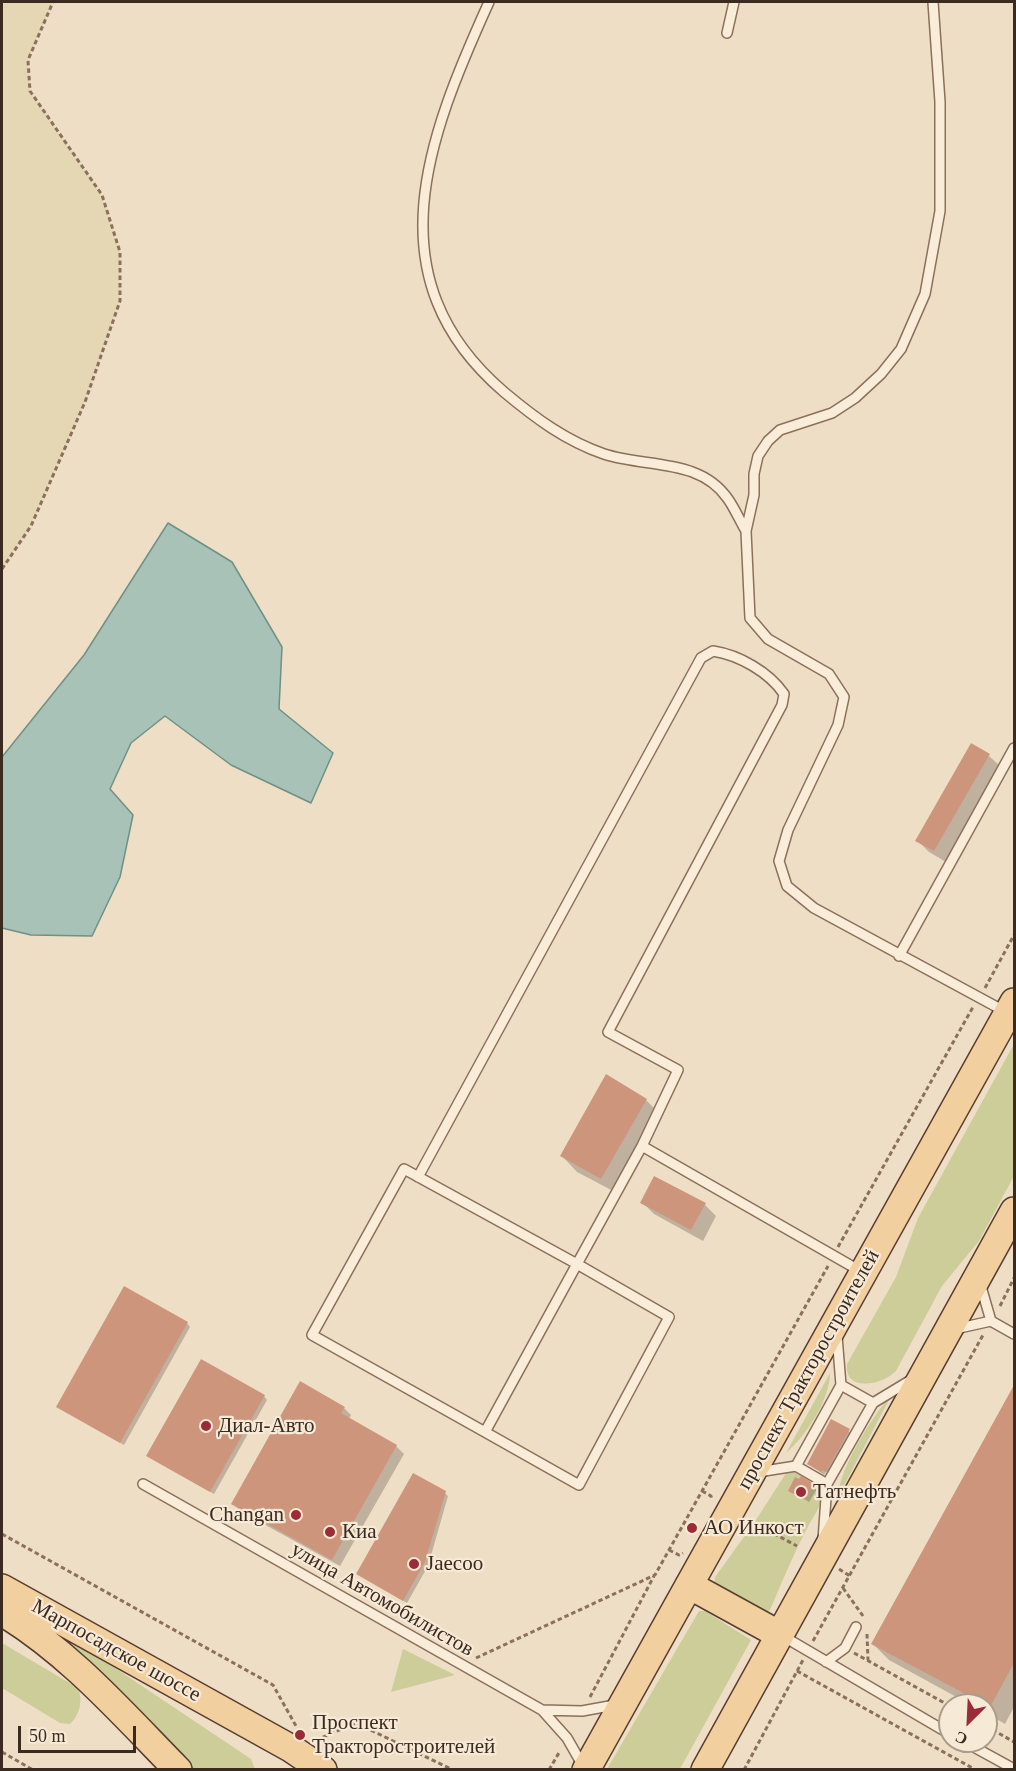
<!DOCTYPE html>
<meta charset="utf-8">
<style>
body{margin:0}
#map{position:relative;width:1016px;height:1771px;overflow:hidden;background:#efdec6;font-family:"Times New Roman",serif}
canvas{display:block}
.frame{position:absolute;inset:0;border:3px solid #3b2a1f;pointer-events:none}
.north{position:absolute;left:938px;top:1693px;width:60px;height:60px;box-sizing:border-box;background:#f6e9d6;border:2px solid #ab9d8d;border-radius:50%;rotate:204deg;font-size:16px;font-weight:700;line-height:24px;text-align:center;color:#3b2a1f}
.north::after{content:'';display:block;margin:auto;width:21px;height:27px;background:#9a2b37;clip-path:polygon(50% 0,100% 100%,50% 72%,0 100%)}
.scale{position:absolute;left:18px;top:1726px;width:118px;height:27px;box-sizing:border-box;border:3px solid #3b2a1f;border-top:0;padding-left:8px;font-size:18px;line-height:21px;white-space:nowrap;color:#3b2a1f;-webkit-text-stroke:4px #f6e9d6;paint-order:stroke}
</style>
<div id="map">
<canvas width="1016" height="1771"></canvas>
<div class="frame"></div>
<div class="north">С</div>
<div class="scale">50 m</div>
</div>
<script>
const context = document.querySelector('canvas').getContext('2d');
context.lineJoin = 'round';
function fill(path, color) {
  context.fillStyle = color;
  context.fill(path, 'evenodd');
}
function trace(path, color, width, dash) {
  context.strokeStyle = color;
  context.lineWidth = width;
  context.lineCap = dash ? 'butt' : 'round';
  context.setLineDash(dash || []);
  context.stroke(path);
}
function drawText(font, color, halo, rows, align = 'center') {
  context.font = font + ' "Times New Roman",serif';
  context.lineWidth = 4.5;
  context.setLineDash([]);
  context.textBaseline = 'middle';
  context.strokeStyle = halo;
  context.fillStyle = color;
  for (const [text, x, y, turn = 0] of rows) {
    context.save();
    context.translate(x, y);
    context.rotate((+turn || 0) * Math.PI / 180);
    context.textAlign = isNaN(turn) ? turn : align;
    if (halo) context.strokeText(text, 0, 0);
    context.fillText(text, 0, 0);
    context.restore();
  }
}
const farmland = new Path2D(`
 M2,2H53L28,60L30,91L102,195L120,252V301L85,402L31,526L2,569Z`);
const green = new Path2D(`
 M1014,1044V1176L979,1241L942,1286L896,1371C883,1385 844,1393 847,1364L896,1277L918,1218Z
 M830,1373C830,1400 806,1436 786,1453Z
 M891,1396L838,1497C838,1471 873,1414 891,1396Z
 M788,1470C798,1472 817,1485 820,1495C823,1504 815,1514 811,1521C795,1550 783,1580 770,1610L765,1614L714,1586L715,1577L754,1523Z
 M699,1611H705L751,1640L680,1769H607Z
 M39,1617L251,1759L255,1769H189Z
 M2,1643L78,1688C83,1700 80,1715 70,1724L60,1723L2,1688Z
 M403,1649L455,1675L391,1692Z`);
const water = new Path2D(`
 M168,523L232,562L282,647L279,709L333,753L311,803L231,765L165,716L131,743L110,789L133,815L120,877L92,936L31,935L2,928V757L84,655Z`);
const shadow = new Path2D(`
 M989,756L1001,767L946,862L929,852L917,840Z
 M646,1100L662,1116L617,1193L577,1172L562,1156Z
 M642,1202L705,1205L716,1216L703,1241L654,1214Z
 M187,1323L190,1327L124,1445L58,1407Z
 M1014,1388V1707L1005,1724L986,1713V1705H971L889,1660L873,1644Z
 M264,1396L267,1400L214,1494L148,1456Z
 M344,1408L351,1415L349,1419L396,1446L404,1454L340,1566L240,1511L233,1503Z
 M832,1421L853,1434L830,1474L826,1472L824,1475L809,1464Z
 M801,1479L817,1489L809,1502L790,1490Z
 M445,1493L448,1496L428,1566L407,1603L358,1574Z`);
const building = new Path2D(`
 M971,743L990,754L934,851L915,841Z
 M606,1074L647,1099L601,1179L560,1156Z
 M654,1176L706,1203L691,1230L640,1203Z
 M124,1286L188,1322L120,1443L56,1407Z
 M201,1359L265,1395L210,1492L146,1456Z
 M300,1381L345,1407L341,1413L397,1445L332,1560L231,1504Z
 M1014,1385V1663L989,1709L986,1705L871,1644Z
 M831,1419L850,1429L826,1472L822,1470L821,1472L807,1464Z
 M413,1473L446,1491L425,1562L403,1601L356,1574Z
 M801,1476L814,1484L806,1500L788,1491L795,1477L799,1479Z`);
const path = new Path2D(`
 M2,569L31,526L85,402L120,301V252L102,195L30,91L28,60L53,2
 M985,988L1014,935
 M838,1247L973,1007
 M1000,1306L1014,1278
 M702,1491L711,1496L712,1500
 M754,1523L797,1546
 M2,1534L273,1685L296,1726
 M669,1550L679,1555L683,1553
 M839,1569L850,1576
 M843,1588L863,1616
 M867,1634L868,1660
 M813,1641L983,1335
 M854,1653L950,1706
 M476,1658L655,1575L828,1266
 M797,1671L976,1770
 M590,1697L654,1576
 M986,1726L1014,1742
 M316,1740L356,1723L453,1770
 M2,1752L33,1770
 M549,1770L560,1751
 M744,1770L803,1660`);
const service = new Path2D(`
 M489,2C428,137 371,278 504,392C535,418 566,441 604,454C647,468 700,458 728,499C735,509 740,521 746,531
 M933,2L940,102V211L925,294L901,349L881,374L855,398L832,413L780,430L768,441L758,456L754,474V495L746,531L750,618L768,639L829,674L844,697L838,725L788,830L779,861L787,886L814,908L1006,1012
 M727,33L734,2
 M899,956L1014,748
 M404,1169L577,1264L485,1432L312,1335Z
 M418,1177L701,658L713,651C739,655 769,672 784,694L782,705L608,1032L678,1070L642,1146
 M980,1283L991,1321
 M955,1329L991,1321L1014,1334
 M841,1385L873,1403
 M485,1432L579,1485L669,1317L577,1264L642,1146L862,1272
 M796,1466L827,1484
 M758,1472L796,1466L841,1385L837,1336
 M143,1484L542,1710L567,1738L583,1766
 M823,1540L827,1484L873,1403L911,1380
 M781,1635L950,1734
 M826,1662L845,1648L856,1627
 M542,1710L582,1711L615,1705
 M963,1741L1014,1769`);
const primary = new Path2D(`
 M689,1585L780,1635
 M2,1588L292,1749L323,1770
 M2,1612C70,1653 122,1713 178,1770
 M586,1770L1014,1002
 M705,1770L1014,1211`);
const markers = [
 [206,1426,6,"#9a2b37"],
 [801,1492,6,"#9a2b37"],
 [296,1515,6,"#9a2b37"],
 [692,1528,6,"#9a2b37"],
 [330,1532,6,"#9a2b37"],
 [414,1564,6,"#9a2b37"],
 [300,1735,6,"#9a2b37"]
];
const streetNames = [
 ["проспект Тракторостроителей",809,1370,-61],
 ["улица Автомобилистов",382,1600,30],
 ["Марпосадское шоссе",116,1651,29]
];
const poiNames = [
 ["Диал-Авто",218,1426],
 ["Татнефть",813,1492],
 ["Changan",284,1515,"right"],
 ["АО Инкост",704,1528],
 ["Киа",342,1532],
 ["Jaecoo",426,1564],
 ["Проспект",312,1723],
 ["Тракторостроителей",312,1747]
];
fill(farmland, '#e5d7b3');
fill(green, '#cdcd9a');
fill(water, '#a8c2b8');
trace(water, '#6e9185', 1.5);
fill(shadow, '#0003');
fill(building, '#cd957c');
trace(service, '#8b705b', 12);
trace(primary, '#583e30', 30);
trace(path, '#8b705b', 3, [4.5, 3]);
trace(service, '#f9edda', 9);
trace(primary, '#f2cf9e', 27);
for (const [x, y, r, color] of markers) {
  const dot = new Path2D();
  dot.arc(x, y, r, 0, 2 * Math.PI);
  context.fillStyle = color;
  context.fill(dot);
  trace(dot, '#f6e9d6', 2);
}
drawText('21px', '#3b2a1f', '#f6e9d6', streetNames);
drawText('21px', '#3b2a1f', '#f6e9d6', poiNames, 'left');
</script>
